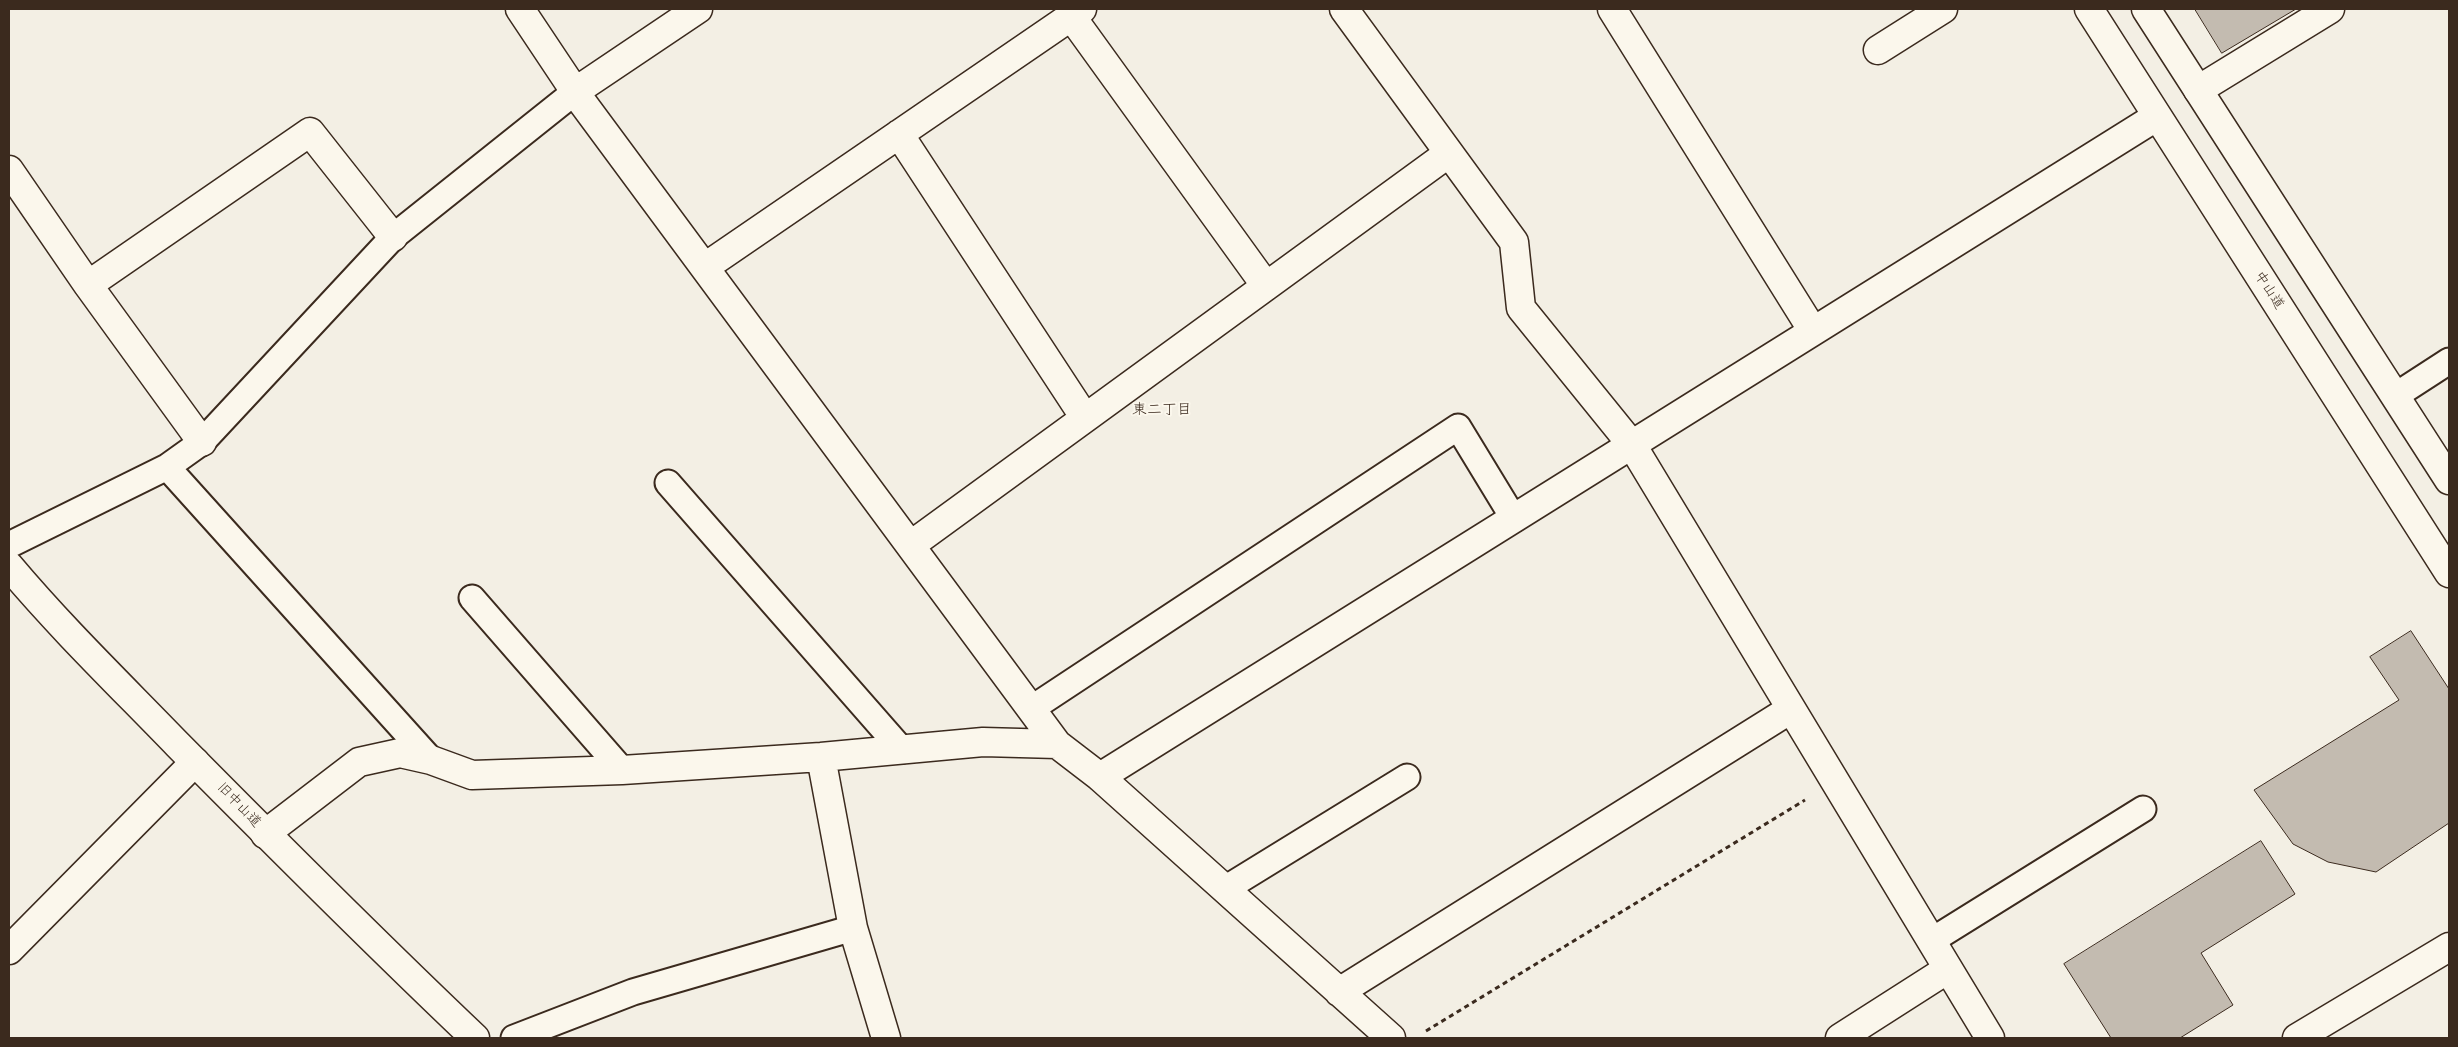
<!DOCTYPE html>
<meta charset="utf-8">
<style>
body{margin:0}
#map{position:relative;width:2458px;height:1047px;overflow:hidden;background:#f3efe4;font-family:Kalam,sans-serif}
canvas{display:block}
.frame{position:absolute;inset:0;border:10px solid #3b2a1e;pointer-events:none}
</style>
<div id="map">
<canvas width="2458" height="1047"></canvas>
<div class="frame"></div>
</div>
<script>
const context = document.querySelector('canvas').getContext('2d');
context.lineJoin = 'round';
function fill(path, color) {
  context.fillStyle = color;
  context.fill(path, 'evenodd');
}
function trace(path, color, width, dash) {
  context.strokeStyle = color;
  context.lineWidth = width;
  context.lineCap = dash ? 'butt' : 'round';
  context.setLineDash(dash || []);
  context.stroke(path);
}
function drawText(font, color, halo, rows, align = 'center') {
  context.font = font + ' Kalam,"Klee One",sans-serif';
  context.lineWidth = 4;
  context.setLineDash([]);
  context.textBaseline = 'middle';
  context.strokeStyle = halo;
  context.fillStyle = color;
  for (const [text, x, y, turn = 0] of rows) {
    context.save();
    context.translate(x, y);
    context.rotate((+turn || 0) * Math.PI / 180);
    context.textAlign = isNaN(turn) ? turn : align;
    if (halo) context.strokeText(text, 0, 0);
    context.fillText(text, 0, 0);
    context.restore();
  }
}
const building = new Path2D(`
 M2195,9H2296L2222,53Z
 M2411,631L2449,689V823L2376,872L2328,862L2293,844L2254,790L2399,700L2370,657Z
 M2261,841L2295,894L2201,953L2233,1005L2180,1038H2111L2064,964Z`);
const path = new Path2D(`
 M1426,1031L1805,800`);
const service = new Path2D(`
 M2395,396L2449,361
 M167,467L431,760
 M668,483L902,750
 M9,545L167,467L202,442L393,237L576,91
 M472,598L622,770
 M1031,709L1458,427L1514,519
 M1225,889L1407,777
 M1931,941L2143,809
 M514,1038L633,992L853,928`);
const minor = new Path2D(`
 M520,9L582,102L1057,744L1100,777L1391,1038
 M1344,9L1514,242L1521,308L1632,445L1990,1038
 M1612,9L1813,331
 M1071,16L1266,286
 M1878,50L1943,9
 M2198,90L2330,9
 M576,91L698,9
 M899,134L1085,418
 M9,170L88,285L202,442
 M705,267L1082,9
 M88,285L310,132L393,237
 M911,545L1449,153
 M821,757L853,928L886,1038
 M1100,777L2156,117
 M265,834L359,762L400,753L431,760L472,775L622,770L821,757L983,742L1057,744
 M9,950L195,762
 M1339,992L1791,709
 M1840,1038L1948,969`);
const tertiary = new Path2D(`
 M2297,1038L2449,947`);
const secondary = new Path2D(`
 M9,566C62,629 121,686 178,745C276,844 374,942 475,1038`);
const trunk = new Path2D(`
 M2089,9L2449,573
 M2146,9L2449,480`);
const streetNames = [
 ["中山道",2268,291,57],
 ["旧中山道",238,806,46]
];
const neighbourhoodNames = [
 ["東二丁目",1162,411]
];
fill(building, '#c3bbb0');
trace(building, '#3b2a1e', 1);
trace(service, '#3b2a1e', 29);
trace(minor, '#3b2a1e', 31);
trace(tertiary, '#3b2a1e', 31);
trace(secondary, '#3b2a1e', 31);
trace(trunk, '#3b2a1e', 31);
trace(path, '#3b2a1e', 3, [5, 4]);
trace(service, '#fbf7ec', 25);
trace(minor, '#fbf7ec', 28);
trace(tertiary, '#fbf7ec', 28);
trace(secondary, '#fbf7ec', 28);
trace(trunk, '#fbf7ec', 28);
drawText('14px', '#3b2a1e', '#fbf7ec', streetNames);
drawText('15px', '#3b2a1e', '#fbf7ec', neighbourhoodNames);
</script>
